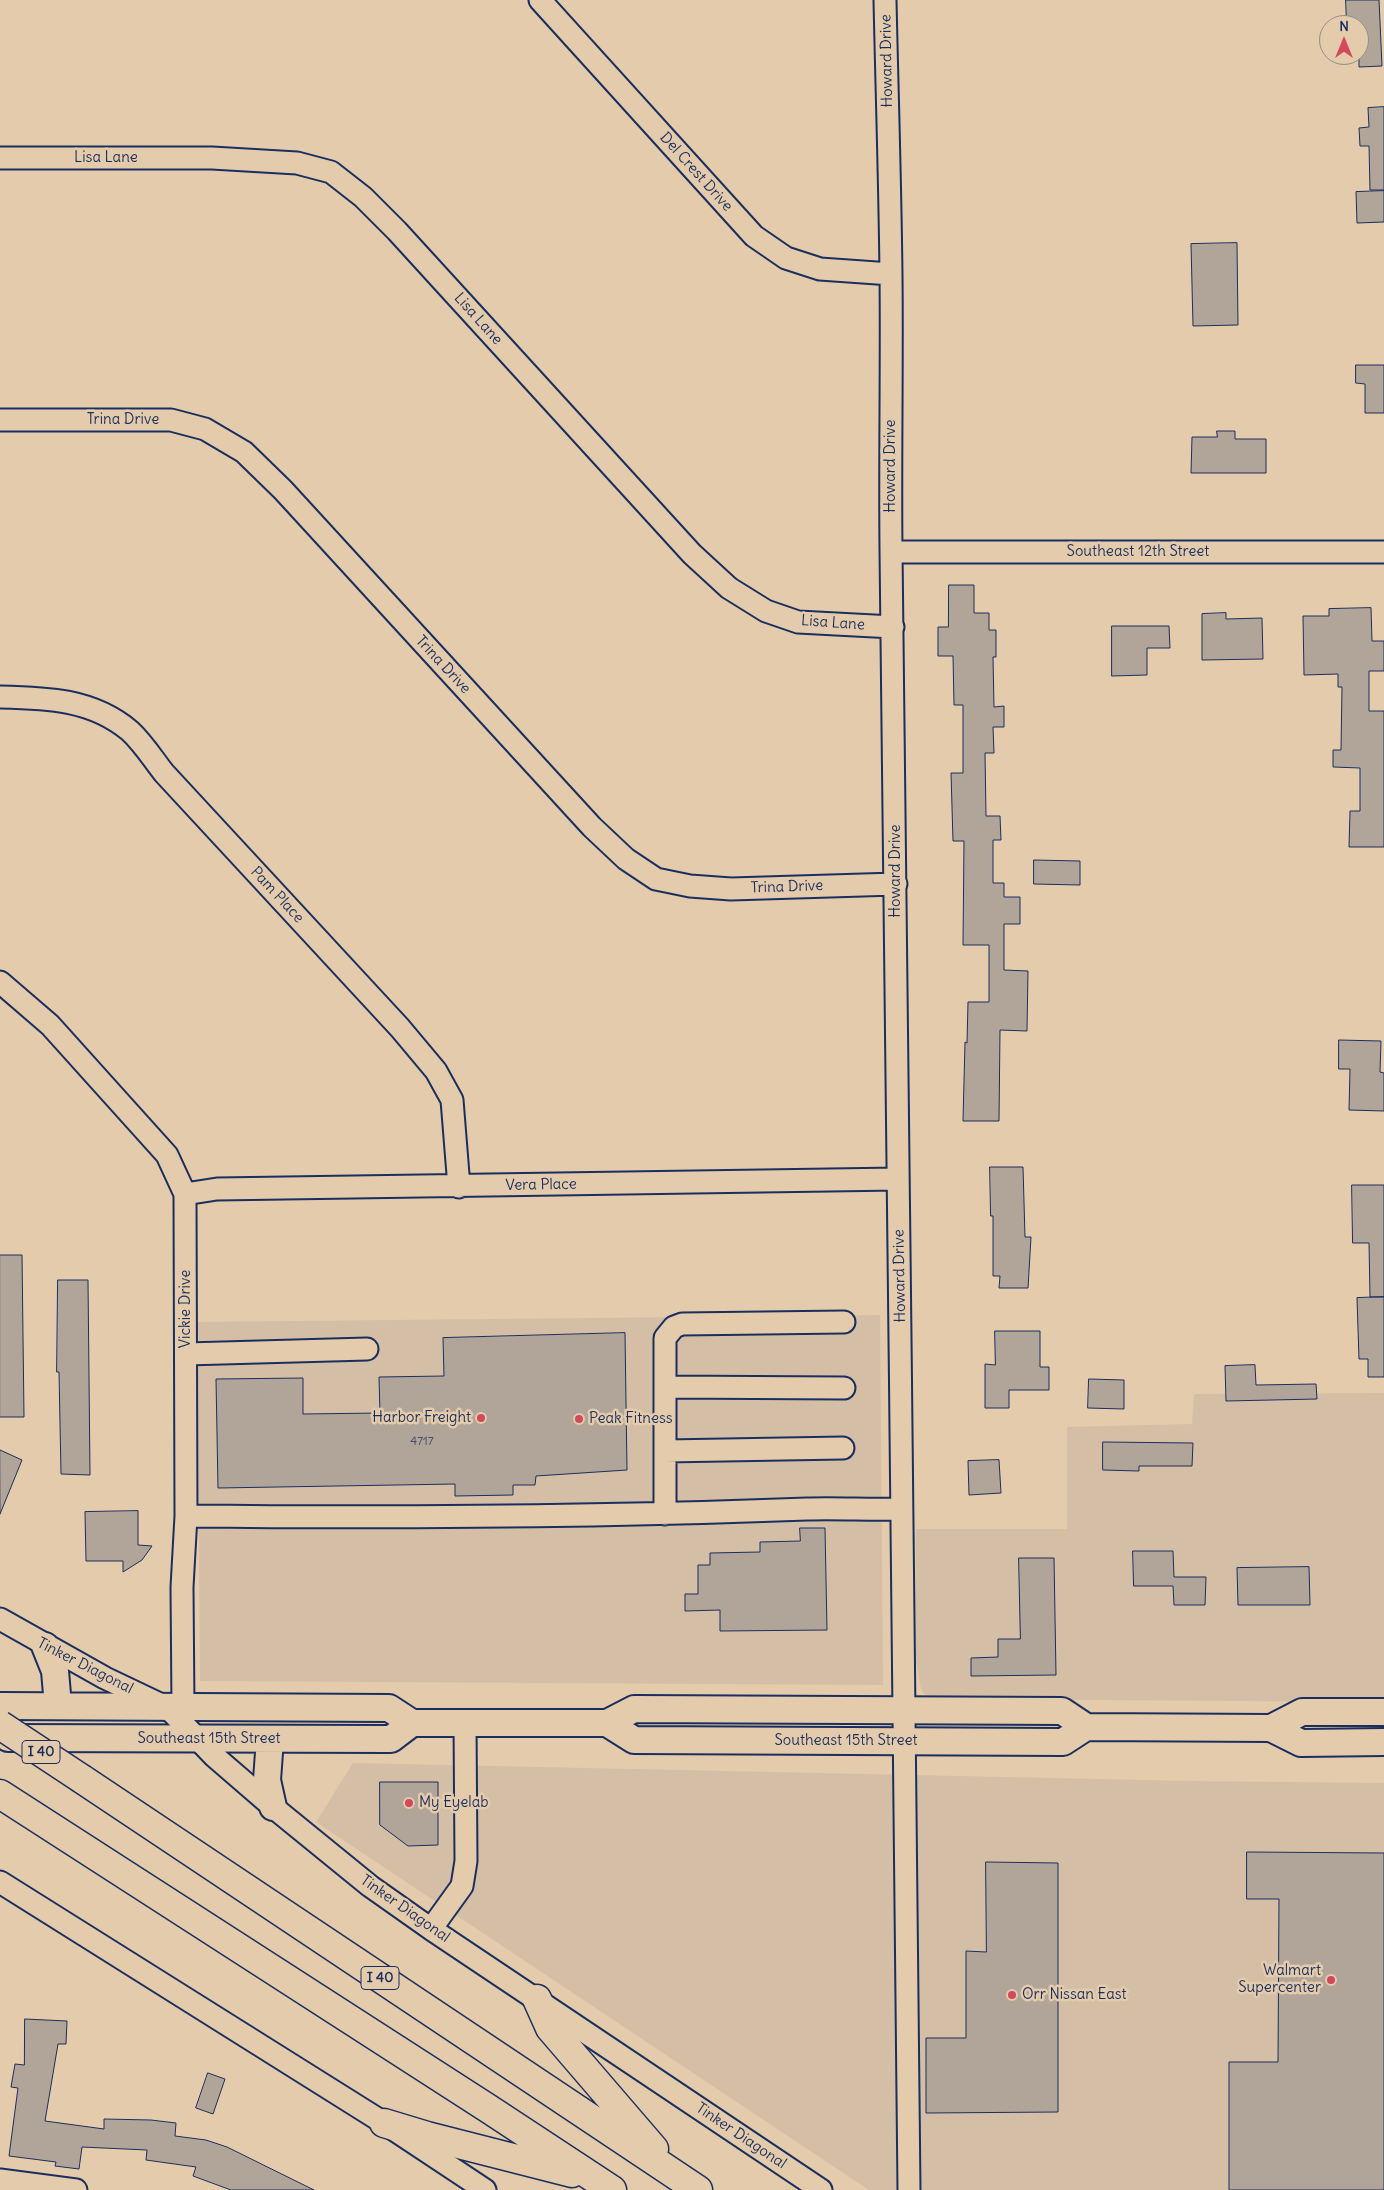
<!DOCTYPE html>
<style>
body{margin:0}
#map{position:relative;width:1384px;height:2190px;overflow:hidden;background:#e3cbac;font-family:Delius,sans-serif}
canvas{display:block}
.north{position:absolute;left:1319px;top:15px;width:50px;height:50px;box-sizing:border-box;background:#e3cbac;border:1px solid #938d8d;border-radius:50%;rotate:0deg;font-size:14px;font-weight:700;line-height:20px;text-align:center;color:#1b2f5e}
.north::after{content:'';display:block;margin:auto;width:18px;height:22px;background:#d1495b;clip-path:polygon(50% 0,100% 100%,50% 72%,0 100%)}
</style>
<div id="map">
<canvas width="1384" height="2190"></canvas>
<div class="north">N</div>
</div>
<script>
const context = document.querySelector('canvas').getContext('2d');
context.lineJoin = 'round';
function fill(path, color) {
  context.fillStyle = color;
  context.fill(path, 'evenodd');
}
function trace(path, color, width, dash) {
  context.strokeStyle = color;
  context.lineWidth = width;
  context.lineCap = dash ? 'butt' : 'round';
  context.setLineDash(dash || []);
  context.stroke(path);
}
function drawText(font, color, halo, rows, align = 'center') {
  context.font = font + ' Delius,sans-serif';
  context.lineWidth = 5;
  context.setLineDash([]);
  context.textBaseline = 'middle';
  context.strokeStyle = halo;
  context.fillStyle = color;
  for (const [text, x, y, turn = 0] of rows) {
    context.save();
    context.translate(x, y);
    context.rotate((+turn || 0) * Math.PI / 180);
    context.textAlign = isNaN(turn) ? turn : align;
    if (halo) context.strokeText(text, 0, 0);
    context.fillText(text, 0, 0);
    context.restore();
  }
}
const built = new Path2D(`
 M880,1315L883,1685L200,1681L197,1322Z
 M1384,1393V1702L943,1699L925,1695L921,1689L916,1662L915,1644L916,1529H1067V1427L1192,1424L1194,1394Z
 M353,1763L1191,1781L1384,1783V2190H869L316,1822Z`);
const building = new Path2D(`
 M1346,0H1379L1382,66L1359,67V25H1347Z
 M1384,107V190H1370L1369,146H1360L1359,128L1369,127L1368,108Z
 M1384,191V222L1357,223L1356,192Z
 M1237,243L1238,325L1193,326L1191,244Z
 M1356,365H1384V413H1365V384L1356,383Z
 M1217,431H1235V439H1266V473H1191L1192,437H1217Z
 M949,585H974V613H989V630H996V657H993L994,707L1004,706V727H993L994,753H985L986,816H1000L1001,840H993V883H1004V897H1020V924H1004V970L1028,971L1027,1031L1000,1030L999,1121H963L965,1042L967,1043L968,1002H989V945H963L964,841H953L951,773H963V705H954L953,656H938V627H948Z
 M1371,608L1372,641H1384V671H1369V711H1384V847H1349L1350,811H1360V768L1333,767V750H1341L1342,687H1338V674L1304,675L1303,616H1329V609Z
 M1226,613V619L1262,618L1263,659L1202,660V614Z
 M1112,626H1169L1170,648H1147V675L1112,676Z
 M1034,860L1080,861V885L1034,884Z
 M1339,1040L1381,1041L1380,1072L1384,1073V1111L1349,1110L1350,1069H1339Z
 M990,1167H1023L1025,1237H1031L1028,1288H999L1000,1276H993V1216H991Z
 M1352,1185H1384V1297H1370L1369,1243H1353Z
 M0,1255H22L24,1417H0Z
 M58,1280H88L90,1475L61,1474L59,1372H57Z
 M1384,1297V1377H1368V1359H1359L1357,1298Z
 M995,1331H1040V1367H1049V1390H1009V1408H985V1364L995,1365Z
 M625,1333L627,1470L536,1476L535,1485H513V1495L455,1496V1484L218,1488L216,1379L303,1378V1414L380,1413L379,1377L444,1376L443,1338Z
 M1255,1365L1256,1385L1316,1384L1317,1399L1226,1401L1225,1366Z
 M1089,1379L1124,1380V1409L1088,1408Z
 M1103,1442L1193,1443L1192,1466H1139V1471L1103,1470Z
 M0,1450L22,1460L0,1514Z
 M999,1460L1001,1493L969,1495L968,1461Z
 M138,1511V1545L152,1546L142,1560L123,1572V1561H86L85,1512Z
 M800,1528H825L827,1630L720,1631V1610L685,1611V1594H698V1565H710V1553L760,1552V1542L800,1541Z
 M1133,1551H1173L1174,1577H1206L1205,1605H1174L1173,1586H1134Z
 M1019,1558H1054L1056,1675L971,1676V1658L998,1657V1639H1020Z
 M1309,1567L1310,1605H1238L1237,1568Z
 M380,1782H438V1845L408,1846L380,1825Z
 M1247,1852L1384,1853V2190H1229V2062H1278L1279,1899H1247Z
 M986,1862L1058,1863V2112L926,2113V2038H966V1951L986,1952Z
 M25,2019L67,2021L66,2044H58L45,2121L104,2129V2119L151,2120L176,2123L175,2136L206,2140L227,2147L314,2190H231L193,2176L196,2167L146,2160L147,2150L82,2147L79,2169L55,2166L56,2162L9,2156L18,2088L11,2087L15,2064L24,2065Z
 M208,2073L225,2079L213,2114L196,2108Z`);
const minor = new Path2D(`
 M540,0L754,236L786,258L820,269L891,274
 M885,0C887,92 890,183 891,275C892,367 890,459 891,550C898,1097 903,1643 909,2190
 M0,158H212L297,163L331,172L363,197L397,231L692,554L729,588L766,611L798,622L893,627
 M0,420H171L205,429L244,452L283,490L592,827L626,859L656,879L690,886L731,889L896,884
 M891,552H1384
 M0,697C47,698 92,699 130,731C143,743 153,759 164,773L400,1028L436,1071L452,1100L459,1187
 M0,982L50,1025L167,1155L185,1194L186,1516L182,1587L183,1708
 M185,1194L217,1189L898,1179
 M186,1354L367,1349
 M665,1387L844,1388
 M665,1451L843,1448
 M665,1514V1338L674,1327L682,1324L844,1322
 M186,1516C393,1518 600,1517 807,1509C838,1508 870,1510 901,1509
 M0,1619L105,1678L168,1708L214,1756L273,1807L370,1886L431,1929L821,2190
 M0,1882L384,2123L485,2190
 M431,1929L462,1886L466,1861L465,1723
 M0,2180L76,2190`);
const major = new Path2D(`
 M45,1646L55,1671L58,1706
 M0,1706L389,1708L412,1723H607L634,1709L1062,1711L1086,1727
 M607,1723L634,1740L1063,1742L1086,1727L1271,1728L1301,1743L1384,1742
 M1271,1728L1302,1712H1384
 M8,1738L391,1739L412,1723
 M270,1739L267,1780L273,1807`);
const highway = new Path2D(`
 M82,1779L698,2190
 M0,1794L489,2109L612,2190
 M537,1999L550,2028L654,2149
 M384,2123L427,2136L572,2173`);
const highwayBridge = new Path2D(`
 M0,1725L82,1779`);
const markers = [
 [481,1418,5,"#d1495b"],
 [579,1419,5,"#d1495b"],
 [409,1803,5,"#d1495b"],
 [1331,1980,5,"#d1495b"],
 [1012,1995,5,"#d1495b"]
];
const numberNames = [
 ["4717",422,1442]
];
const shields = [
 [41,1752,38],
 [380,1978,38]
];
const shieldNames = [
 ["I 40",41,1752],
 ["I 40",380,1978]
];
const streetNames = [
 ["Howard Drive",887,61,-91],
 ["Lisa Lane",106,158],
 ["Del Crest Drive",696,172,48],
 ["Lisa Lane",478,319,48],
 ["Trina Drive",123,420],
 ["Howard Drive",891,466,-90],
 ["Southeast 12th Street",1138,552],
 ["Lisa Lane",833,623,4],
 ["Trina Drive",443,665,47],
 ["Howard Drive",896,871,-90],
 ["Trina Drive",787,887,-2],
 ["Pam Place",277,895,47],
 ["Vera Place",541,1185,-1],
 ["Howard Drive",900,1276,-91],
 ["Vickie Drive",186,1309,-90],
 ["Tinker Diagonal",85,1666,27],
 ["Southeast 15th Street",209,1739],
 ["Southeast 15th Street",846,1741],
 ["Tinker Diagonal",405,1909,35],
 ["Tinker Diagonal",741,2136,34]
];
const poiNames = [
 ["Harbor Freight",471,1418,"right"],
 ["Peak Fitness",589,1419],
 ["My Eyelab",419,1803],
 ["Walmart",1321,1971,"right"],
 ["Supercenter",1321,1988,"right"],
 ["Orr Nissan East",1022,1995]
];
fill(built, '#d4bfa6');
fill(building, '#b1a498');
trace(building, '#1b2f5e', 1);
trace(minor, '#1b2f5e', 25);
trace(major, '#1b2f5e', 30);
trace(highway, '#1b2f5e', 31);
trace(minor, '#e3cbac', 21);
trace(major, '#e3cbac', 26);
trace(highway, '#e3cbac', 28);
trace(highwayBridge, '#1b2f5e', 31, []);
trace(highwayBridge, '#e3cbac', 28);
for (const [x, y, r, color] of markers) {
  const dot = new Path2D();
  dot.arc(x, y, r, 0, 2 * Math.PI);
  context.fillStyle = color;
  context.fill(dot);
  trace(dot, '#e3cbac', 2);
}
drawText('12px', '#404c6c', null, numberNames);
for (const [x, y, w] of shields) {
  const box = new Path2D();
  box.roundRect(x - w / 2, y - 11.5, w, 23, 4);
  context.fillStyle = '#e3cbac';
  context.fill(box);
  trace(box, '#1b2f5e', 1);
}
drawText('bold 14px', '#1b2f5e', null, shieldNames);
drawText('15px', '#1b2f5e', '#e3cbac', streetNames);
drawText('15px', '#1b2f5e', '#e3cbac', poiNames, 'left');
</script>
